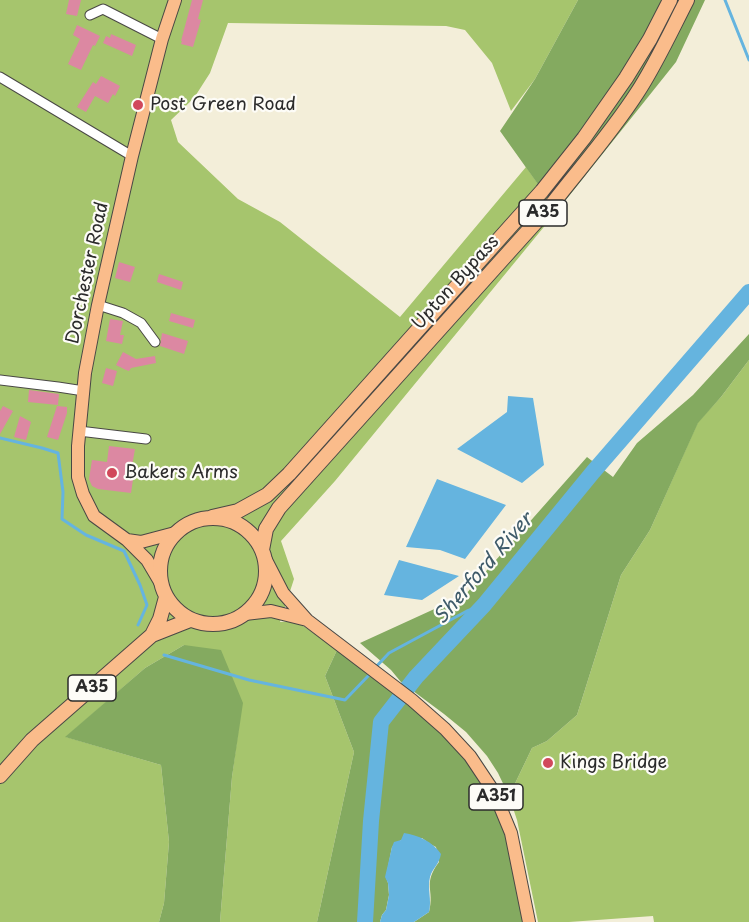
<!DOCTYPE html>
<style>
body{margin:0}
canvas{display:block;background:#f3eed9}
</style>
<canvas width="749" height="922"></canvas>
<script>
const context = document.querySelector('canvas').getContext('2d');
context.lineJoin = 'round';
function fill(path, color) {
  context.fillStyle = color;
  context.fill(path, 'evenodd');
}
function trace(path, color, width, dash) {
  context.strokeStyle = color;
  context.lineWidth = width;
  context.lineCap = dash ? 'butt' : 'round';
  context.setLineDash(dash || []);
  context.stroke(path);
}
function drawText(font, color, halo, rows, align = 'center') {
  context.font = font + ' "Playpen Sans",sans-serif';
  context.lineWidth = 4.5;
  context.setLineDash([]);
  context.textBaseline = 'middle';
  context.strokeStyle = halo;
  context.fillStyle = color;
  for (const [text, x, y, turn = 0] of rows) {
    context.save();
    context.translate(x, y);
    context.rotate((+turn || 0) * Math.PI / 180);
    context.textAlign = isNaN(turn) ? turn : align;
    if (halo) context.strokeText(text, 0, 0);
    context.fillText(text, 0, 0);
    context.restore();
  }
}
const green = new Path2D(`
 M0,0H578L535,79L511,111L492,63L465,30L446,26L228,23L210,73L194,98L171,120L178,142L238,199L280,222L400,317L526,167L557,211L335,481L281,541L294,579L280,622L293,621L305,627L337,650L325,676L354,752L317,922H220L232,777L242,703L184,645L145,668L66,737L161,765L169,842L164,903L159,922H0Z
 M749,360V922H654L653,916L569,922H538L517,820L509,796L532,748L547,741L577,715L621,575L650,530L698,422L721,397Z`);
const forest = new Path2D(`
 M578,0H705L676,62L557,211L500,131L535,79Z
 M749,334V360L721,397L698,423L650,530L621,575L577,715L547,741L532,748L509,796L498,773L487,756L466,732L444,714L401,682L391,670L360,643L465,595L587,457L613,477L637,443L693,395Z
 M184,645L221,650L243,703L232,777L220,922H159L164,903L169,842L161,765L65,737L145,668Z
 M337,650C406,703 476,745 505,832C509,842 510,853 512,864C516,883 520,903 524,922H414L429,912C435,889 422,885 439,862L436,847L430,844L422,838L401,840L392,847L386,877L388,883L389,895L386,910L382,915L380,922H317L354,752L325,676Z`);
const water = new Path2D(`
 M508,396L533,398L544,465L522,483L457,449L507,412Z
 M437,479L506,505L465,559L440,550L406,547Z
 M399,560L459,576L422,600L384,595Z
 M404,833C418,835 433,842 441,854C439,865 433,867 430,877C427,888 432,900 429,912L414,922H380L382,915L386,910L389,895L388,883L385,877L392,847L394,842L401,840Z`);
const stream = new Path2D(`
 M725,0L749,60
 M0,438L42,448L58,453L63,492L62,519L86,535L124,551L140,585L147,605L138,625
 M164,655L249,680L345,700L370,674
 M374,669L389,653L467,611L484,605`);
const river = new Path2D(`
 M365,922L371,821L381,722L416,677L484,605L593,472L749,292`);
const building = new Path2D(`
 M69,0H81L77,16L66,14Z
 M192,0H203L198,19L201,20L193,47L181,44L182,41H181Z
 M77,25L100,36L95,46L93,45L81,70L68,64L80,39L73,35Z
 M111,34L136,45L132,56L103,43L106,36L110,38Z
 M101,76L120,86L115,96L113,94L108,103L95,96L86,112L77,107L93,82L96,84Z
 M119,262L135,267L130,282L115,278Z
 M159,274L183,282L181,290L157,282Z
 M171,313L195,320L193,328L169,321Z
 M110,319L123,321L120,335H124L122,344L106,341Z
 M162,333L188,341L184,354L160,346Z
 M123,352L136,359L155,356L156,363L131,368L129,371L126,370L116,365Z
 M106,368L117,371L113,386L102,383Z
 M29,390L59,394L58,405L28,402Z
 M3,406L13,411L0,434V411Z
 M57,406L67,407V413L58,440L47,437Z
 M20,416L31,422L26,440L14,437Z
 M109,446L135,449L132,466H135L131,493L98,489L92,486L89,479L92,460L107,462Z`);
const minor = new Path2D(`
 M90,15L103,9L162,39
 M0,77L132,156
 M98,305L123,313L141,323L155,342
 M0,380L58,387L84,391
 M79,431L146,439`);
const major = new Path2D(`
 M127,540L141,542L175,533
 M266,560L283,593L307,620L412,700L445,729L470,756L494,792L511,833L529,922
 M160,582L147,560L127,540L94,516L83,494L78,477V446L85,373L98,305L132,156L162,39L175,0
 M245,614L271,611L307,620`);
const highway = new Path2D(`
 M212,517L238,511L267,495L289,474L542,191L584,138L626,78L650,39L670,0
 M160 571a53 53 0 1 1 106 0a53 53 0 1 1-106 0Z
 M262,550L266,529L279,508L553,203C581,167 612,132 637,93C656,64 671,31 687,0
 M152,635L160,619L166,597
 M0,776L32,740L152,635L190,620`);
const markers = [
 [138,105,6,"#d1495b"],
 [112,473,6,"#d1495b"],
 [548,763,6,"#d1495b"]
];
const shields = [
 [543,213,48],
 [92,688,48],
 [496,797,54]
];
const shieldNames = [
 ["A35",543,213],
 ["A35",92,688],
 ["A351",496,797]
];
const poiNames = [
 ["Post Green Road",150,105],
 ["Bakers Arms",124,473],
 ["Kings Bridge",560,763]
];
const streetNames = [
 ["Dorchester Road",88,273,-78],
 ["Upton Bypass",456,283,-48]
];
const waterNames = [
 ["Sherford River",484,569,-49]
];
fill(green, '#a6c56d');
fill(forest, '#84aa60');
fill(water, '#65b4df');
trace(stream, '#65b4df', 3);
trace(river, '#65b4df', 16);
fill(building, '#dc88a2');
trace(minor, '#494845', 11);
trace(major, '#494845', 14);
trace(highway, '#494845', 16);
trace(minor, '#fff', 9);
trace(major, '#fabc8b', 12);
trace(highway, '#fabc8b', 14);
for (const [x, y, r, color] of markers) {
  const dot = new Path2D();
  dot.arc(x, y, r, 0, 2 * Math.PI);
  context.fillStyle = color;
  context.fill(dot);
  trace(dot, '#fdfcf7', 2);
}
for (const [x, y, w] of shields) {
  const box = new Path2D();
  box.roundRect(x - w / 2, y - 13, w, 26, 4.5);
  context.fillStyle = '#fdfcf7';
  context.fill(box);
  trace(box, '#2b2b2b', 1.5);
}
drawText('bold 16px', '#2b2b2b', null, shieldNames);
drawText('18px', '#2b2b2b', '#fdfcf7', poiNames, 'left');
drawText('18px', '#2b2b2b', '#fdfcf7', streetNames);
drawText('italic 20px', '#3f5b6a', '#fdfcf7', waterNames);
</script>
